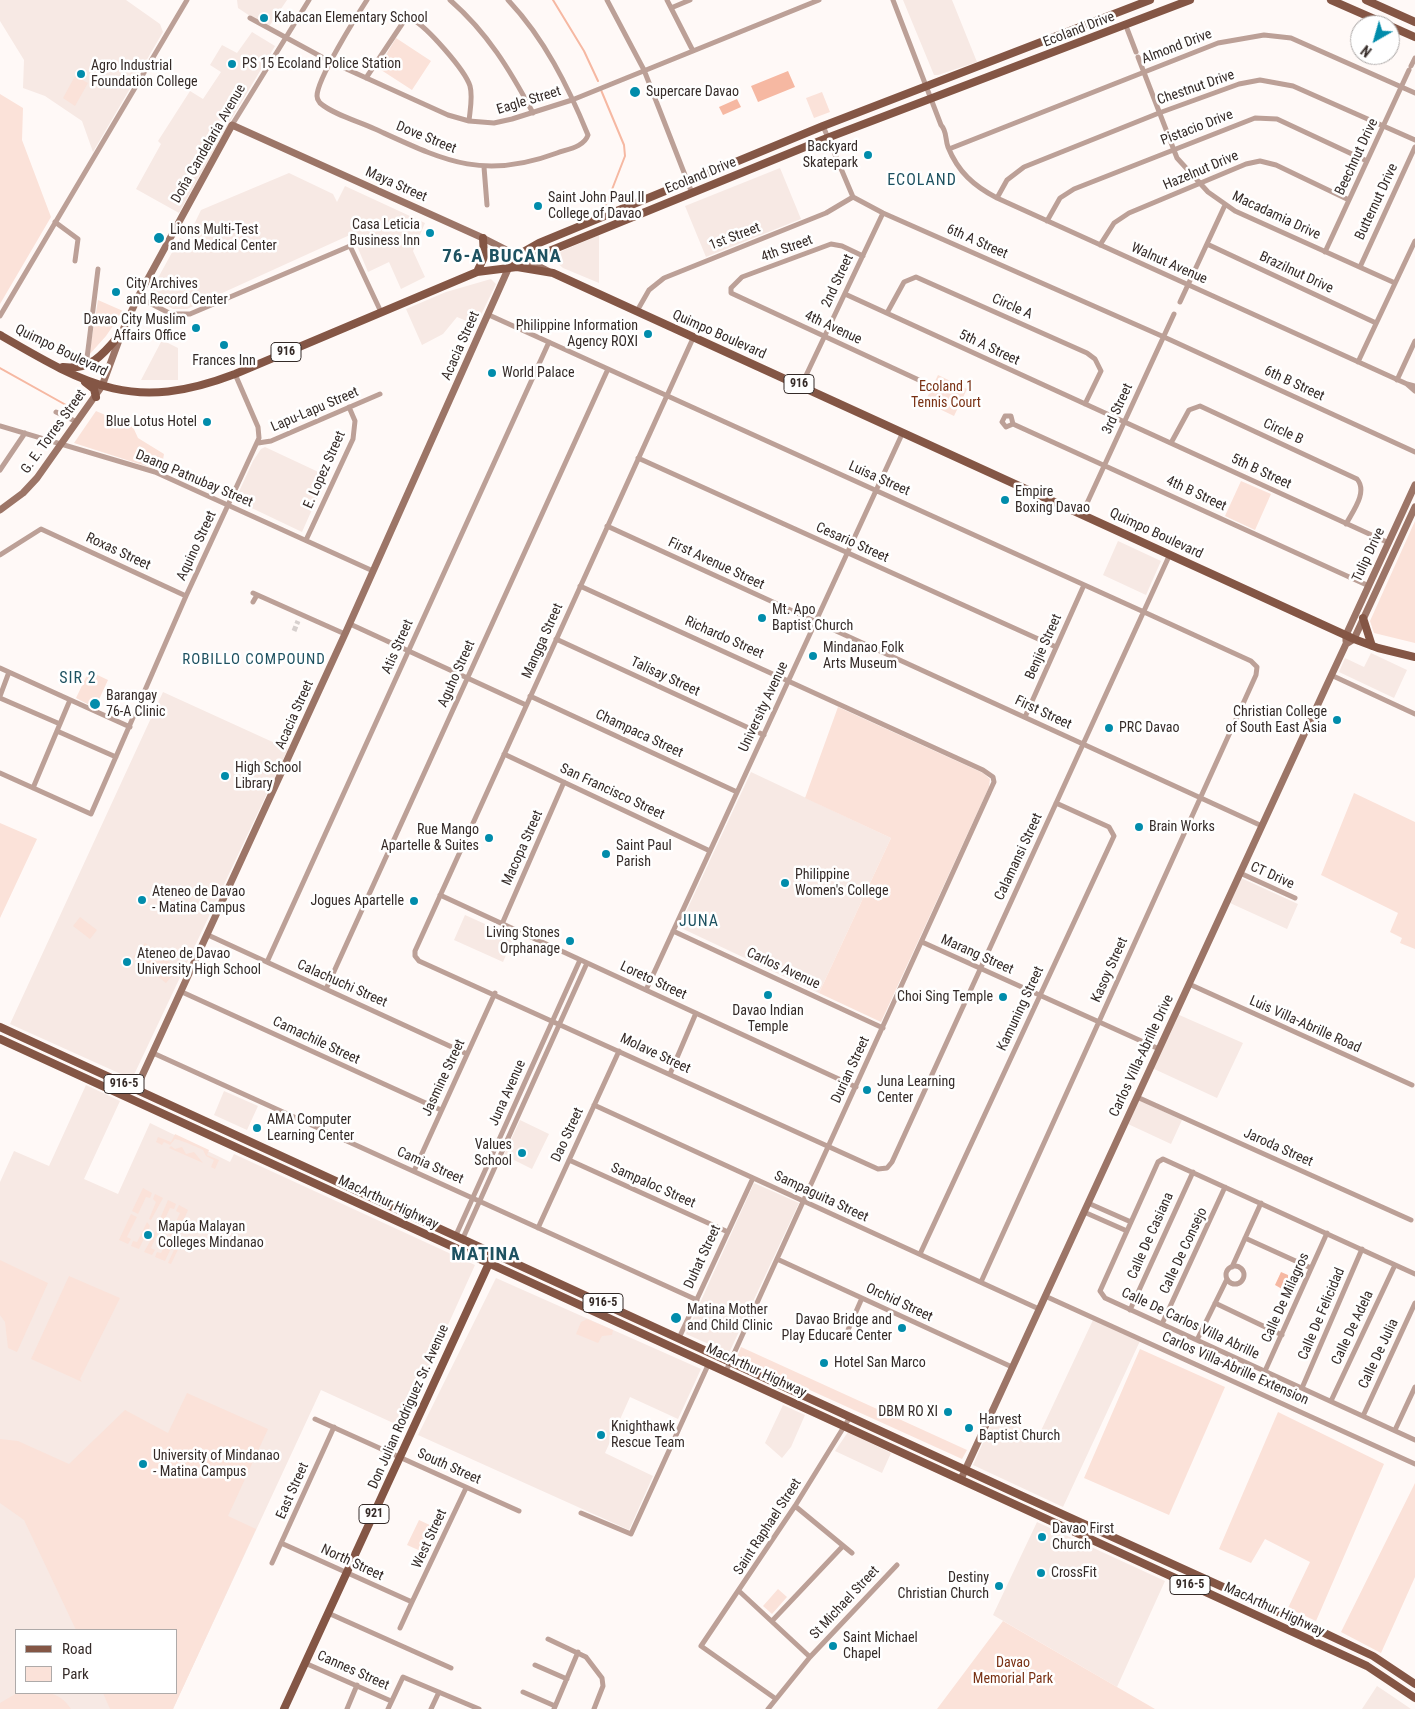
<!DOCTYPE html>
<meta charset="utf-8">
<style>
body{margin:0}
#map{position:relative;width:1415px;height:1709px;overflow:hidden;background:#fff9f7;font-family:"Roboto Condensed",sans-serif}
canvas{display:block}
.legend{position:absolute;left:15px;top:1629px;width:162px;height:65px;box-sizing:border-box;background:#fff;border:1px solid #aeaaa9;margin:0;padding:6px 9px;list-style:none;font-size:15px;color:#352b28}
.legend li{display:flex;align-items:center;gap:10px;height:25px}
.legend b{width:25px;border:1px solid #aeaaa9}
.north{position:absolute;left:1350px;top:15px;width:50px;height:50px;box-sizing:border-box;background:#fff;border:1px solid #aeaaa9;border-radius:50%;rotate:218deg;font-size:14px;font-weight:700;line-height:20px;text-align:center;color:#352b28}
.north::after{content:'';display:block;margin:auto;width:18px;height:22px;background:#018cab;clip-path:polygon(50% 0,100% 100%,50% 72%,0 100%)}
</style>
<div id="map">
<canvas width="1415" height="1709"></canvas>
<ul class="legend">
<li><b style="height:6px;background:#845645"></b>Road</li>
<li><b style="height:14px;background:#fbe2d9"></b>Park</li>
</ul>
<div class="north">N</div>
</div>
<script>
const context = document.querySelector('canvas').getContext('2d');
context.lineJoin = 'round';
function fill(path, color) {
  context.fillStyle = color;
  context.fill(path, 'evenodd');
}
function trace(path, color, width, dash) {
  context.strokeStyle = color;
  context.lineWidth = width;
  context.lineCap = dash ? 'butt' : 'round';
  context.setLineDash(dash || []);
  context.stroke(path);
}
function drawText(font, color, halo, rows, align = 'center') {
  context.font = font + ' "Roboto Condensed",sans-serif';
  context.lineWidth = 5;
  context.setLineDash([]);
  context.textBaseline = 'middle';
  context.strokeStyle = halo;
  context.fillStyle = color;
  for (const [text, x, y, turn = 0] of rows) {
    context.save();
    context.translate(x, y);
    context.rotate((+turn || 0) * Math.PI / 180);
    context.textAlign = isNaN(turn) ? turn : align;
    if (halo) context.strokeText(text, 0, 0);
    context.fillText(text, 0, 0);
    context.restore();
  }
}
const built = new Path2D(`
 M0,0H126L160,24L163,32L93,152L82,121L45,96L23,88L24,60L0,21Z
 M237,0H287L268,28L238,8Z
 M903,0H952L977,62L938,75H934Z
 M252,32L275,46L232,118L179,213L136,189L161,144L158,141L190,91L203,99L221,72L210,65L222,45L237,53Z
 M780,168L801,219L706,257L685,206Z
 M289,173L333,194L337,202L345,186L425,223L413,251L425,277L401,289L389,262L368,272L352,234L187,309H173L148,296L180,238L186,241L201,210Z
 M599,235V283L563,268L556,262V256L562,251Z
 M491,279L496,284L476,325L457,317L443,334L422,345L406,309L446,292Z
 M162,340L178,348V380H141Z
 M265,447L327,476L302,532L237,501V496L253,461L261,449Z
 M1118,541L1161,561L1146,595L1103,575Z
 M1371,653L1407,670L1394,698L1339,672L1345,658L1364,667Z
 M163,692L288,749L132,1079L10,1024Z
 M751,772L891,838L819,993L679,927Z
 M1241,878L1298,904L1287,929L1230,903Z
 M465,915L514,937L503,962L454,940Z
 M1177,1014L1243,1043L1217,1098L1152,1068Z
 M86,1085L120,1101L84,1179L118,1194L150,1123L230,1162L234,1154L475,1265L402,1427L321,1390L173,1709H0V1182L14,1151L49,1166ZM16,1630H176V1693H16Z
 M224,1091L258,1106L247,1130L214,1115Z
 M1139,1100L1182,1120L1171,1144L1128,1124Z
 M520,1120L549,1134L532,1169L504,1155Z
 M754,1183L799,1203L729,1353L686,1334Z
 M496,1278L701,1369L678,1419L630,1397L605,1453L653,1476L629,1530L418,1435Z
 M1093,1320L1140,1341L1063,1507L973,1465L995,1416L1038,1437Z
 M783,1405L805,1415L791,1447L782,1458L765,1443Z
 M848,1432L891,1453L882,1473L835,1451Z
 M1037,1522L1165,1581L1117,1687L993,1615Z
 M1377,1686L1392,1696L1411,1709H1362Z`);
const green = new Path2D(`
 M396,38L431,61L412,90L378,68Z
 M75,76L88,83L75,106L63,98Z
 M822,92L830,112L814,118L806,98Z
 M0,94L23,108L22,140L51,217L0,304Z
 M98,300L123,311L106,336L89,355Z
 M938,375L967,389L954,416L925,402Z
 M96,411L133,427L138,438L164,454L161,471L74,443Z
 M1241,481L1271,494L1255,530L1225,516Z
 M1415,521V643L1374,633L1370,621Z
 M89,671L108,680L95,708L76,698Z
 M838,707L983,773L990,779L989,787L881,1022L819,993L891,838L805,798Z
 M1354,793L1415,822V949L1400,943L1402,938L1390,932L1398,913L1321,875Z
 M0,823L37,839L0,918Z
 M80,917L97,930L90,939L73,926Z
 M145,943L178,969L166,983L133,957Z
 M175,1134L209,1150L207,1155L219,1160L215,1169L211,1167L214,1160L206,1156L203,1150C200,1148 178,1139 175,1139L170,1145L164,1142L162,1145L156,1142L158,1137L171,1142Z
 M171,1146L175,1149L182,1147L186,1154L194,1152L203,1163L169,1148Z
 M143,1188L152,1193L150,1198L146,1197L138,1214L132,1211Z
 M155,1194L163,1198L151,1220L149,1219L156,1202L153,1199Z
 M168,1200L176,1204L174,1209L170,1208L162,1225L159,1221Z
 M179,1205L188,1210L178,1233L172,1230L180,1213L176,1211Z
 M131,1214L137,1217L127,1237L131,1239L128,1244L119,1240Z
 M147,1222L150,1226L139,1249L131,1246L133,1241L137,1242Z
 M158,1227L160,1228L151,1248L155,1250L152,1255L144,1252Z
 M171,1233L177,1235L165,1261L155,1257L157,1252L161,1253Z
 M180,1237L183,1239L171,1264L168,1263Z
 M0,1260L48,1283L17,1352L8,1348L5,1322L0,1315Z
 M69,1276L120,1298L80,1379L82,1382L31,1359Z
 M587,1319L613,1330L612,1335L602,1336L598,1343L576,1334L581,1322Z
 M741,1347L967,1450L962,1459L737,1357Z
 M1140,1349L1225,1387L1169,1515L1084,1478Z
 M187,1393L268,1429L228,1516L256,1529L173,1709H110L103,1693H176V1630H76L24,1520L0,1503V1439L18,1441L69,1464L125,1410L168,1433Z
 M1278,1412L1384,1464L1316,1621L1288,1608L1310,1562L1265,1539L1251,1563L1219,1549Z
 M1415,1483V1577L1381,1653L1341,1632Z
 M419,1520L434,1527L423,1552L407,1545Z
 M778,1589L787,1597L772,1614L763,1606Z
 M1003,1621L1155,1709H937Z
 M17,1693C39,1691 58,1689 71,1709H0V1703Z`);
const water = new Path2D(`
 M788,71L795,87L758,102L751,86Z
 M737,99L741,107L723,115L719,107Z
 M1281,1272L1288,1275V1282L1282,1289L1275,1285Z`);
const stream = new Path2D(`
 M553,0L584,51L598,81
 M601,90L624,145L625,156L606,205
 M0,368L66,405`);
const streetTunnel = new Path2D(`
 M294,631L298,621`);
const street = new Path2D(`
 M367,0C356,17 317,79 317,96C317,99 318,100 320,103C334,115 358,121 375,129C443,160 482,181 557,153C568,149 584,147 588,135C568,86 544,38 508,0
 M450,0C487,32 510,70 533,113
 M607,0L644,70L692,193
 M667,0L693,51
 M893,0L941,125C947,131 945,139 948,147C958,172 974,186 997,198L1407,384L1415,391
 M671,8L690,0
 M250,18L331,62L448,115L469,121L494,123L512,119L572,100L819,0
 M1126,26L1136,52
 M1138,57L1177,158L1208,192L1235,211L1395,283
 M1411,66L1415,58
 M366,78L404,21L412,19C427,27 465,70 470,86C473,97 470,110 469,121
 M232,125L309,0
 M823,126L853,197L883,213L1164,337L1415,452
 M949,149L1218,43L1264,35L1291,38L1415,93
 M484,167L487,205
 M997,198L1007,180L1024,167L1159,113L1239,84L1260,80L1293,86L1415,140
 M1047,221L1060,198L1074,189L1255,118L1277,119L1367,161
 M55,222L78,239L75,261
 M1207,244L1376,323
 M1100,245L1114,223L1129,213L1246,164L1260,161L1276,165L1349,200
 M1325,252L1409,70
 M863,256L842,246L831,244L742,277L731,288V293L921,381
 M1360,267L1415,147
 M845,294L1389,543
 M138,297L171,314H190L350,246L381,312
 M1180,302L1225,205
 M637,311L649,290L664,278L826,213L853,197
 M887,313L904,282L916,277L1087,353L1095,359L1101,371L1085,404
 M489,315L1144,612L1251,661L1257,667L1256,675L981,1282
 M0,316L187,0
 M694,336L415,951V956L419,961L878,1169L887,1168L892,1162L1170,554
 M1358,362L1415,241
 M86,366L98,269
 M1397,380L1415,341
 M1407,384L1415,386
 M801,386L883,213
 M56,412L77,422
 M1013,424L1011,416H1005L1002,422L1006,427L1013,424L1369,586
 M0,426L155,472L373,571
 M258,443L271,441L380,394
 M1171,443L1189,410L1200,406L1357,479C1368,492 1353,511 1346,524
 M638,458L1056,647
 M0,470L25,433
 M1082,514L1174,314
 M607,526L1262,826
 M306,540L353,439L355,421L349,407
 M0,555L41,529L186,596
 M580,586L983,770L993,777L994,782L726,1371
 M253,593L345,634
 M253,602L257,595
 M350,624L526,705
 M556,639L764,735
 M0,668L130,727
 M1331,675L1415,714
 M0,696L9,672
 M530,696L737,792
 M0,698L60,724
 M1025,717L1084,585
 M57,731L116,757
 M504,754L710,851
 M0,773L91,814L186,596L259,438L258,427L235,374
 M33,788L70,700
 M1240,873L1295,898
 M440,895L856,1087
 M502,924L564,782
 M673,931L883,1028
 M208,935L467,1054
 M922,942L1159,1049
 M267,962L549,342
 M1189,984L1412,1085
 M326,989L608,369
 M646,990L903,432
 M182,992L441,1110
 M153,1053L697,1300
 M670,1074L696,1013
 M1137,1097L1411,1220
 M594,1105L1039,1309
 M569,1160L728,1232
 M414,1171L495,993
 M1088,1203L1131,1222
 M1084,1212L1127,1231
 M538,1228L619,1051
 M456,1235L580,960
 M463,1238L587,963
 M1245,1238L1311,1268
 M920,1254L1114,836L1109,827L1056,803
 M777,1259L1012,1367
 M1226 1275a9 9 0 1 1 18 0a9 9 0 1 1-18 0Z
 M1232,1267L1261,1203
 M1415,1274L1163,1159L1158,1162L1100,1291L1105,1298L1415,1440
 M1045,1296L1415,1464
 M1215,1303L1282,1335
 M1130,1310L1193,1172
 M1162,1324L1225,1187
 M679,1338L753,1178
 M844,1339L862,1298
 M1197,1340L1227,1279
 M1265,1371L1327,1233
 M1302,1388L1362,1249
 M1331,1401L1395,1265
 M1363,1416L1415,1303
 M315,1419L519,1511
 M1395,1430L1415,1387
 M795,1506L852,1553
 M581,1513L631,1534L709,1363
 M281,1543L412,1602L466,1488
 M272,1563L334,1427
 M739,1591L810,1657
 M328,1613L451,1668
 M772,1621L842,1547
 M400,1628L412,1602
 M548,1639L586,1657L602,1678L603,1686L594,1709
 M305,1663L391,1701
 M535,1665L567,1679
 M523,1692L555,1706
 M776,1699L701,1646L795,1506L850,1417
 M347,1709L357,1685
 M388,1709L403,1677L479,1709
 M431,1709L439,1692
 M554,1709L578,1652
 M768,1709L810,1657L897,1565`);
const secondary = new Path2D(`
 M0,510L23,493L37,478L102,386L122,332L138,297L232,125L483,238L548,271
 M1346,641V635L1415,485
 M136,1089L345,634L509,267
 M961,1479L1325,689L1346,644L1354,639L1415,507`);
const primary = new Path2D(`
 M1331,0L1388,25
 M1366,0L1415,22
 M1390,26L1415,37
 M515,265L827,138L1190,0
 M509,267L518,255L539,243L823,126L1150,0
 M477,272L484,257L483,238
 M0,335C88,386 133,413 235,374L477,272L517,267L553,273L1354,639L1378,648L1415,657
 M63,367C92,371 105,352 122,332
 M85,382L94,389L96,397
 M1363,618L1372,646
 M0,1027L1020,1495L1320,1631L1373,1656L1415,1684
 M0,1039L1367,1666L1415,1698
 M284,1709L491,1259`);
const markers = [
 [264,18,5,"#018cab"],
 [232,64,5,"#018cab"],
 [81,74,5,"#018cab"],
 [635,92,6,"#018cab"],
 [868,155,5,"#018cab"],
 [538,206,5,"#018cab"],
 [430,233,5,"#018cab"],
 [159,238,6,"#018cab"],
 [116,292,5,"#018cab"],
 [196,328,5,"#018cab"],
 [648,334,5,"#018cab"],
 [224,345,5,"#018cab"],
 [492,373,5,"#018cab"],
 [207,422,5,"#018cab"],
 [1005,500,5,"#018cab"],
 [762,618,5,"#018cab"],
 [813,656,5,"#018cab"],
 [95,704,6,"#018cab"],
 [1337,720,5,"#018cab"],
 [1109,728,5,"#018cab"],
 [225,776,5,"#018cab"],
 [1139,827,5,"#018cab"],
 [489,838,5,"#018cab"],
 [606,854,5,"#018cab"],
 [785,883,5,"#018cab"],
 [142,900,5,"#018cab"],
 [414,901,5,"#018cab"],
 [570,941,5,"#018cab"],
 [127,962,5,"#018cab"],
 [768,995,5,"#018cab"],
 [1003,997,5,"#018cab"],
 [867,1090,5,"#018cab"],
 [257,1128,5,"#018cab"],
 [522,1153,5,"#018cab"],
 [148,1235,5,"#018cab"],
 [676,1318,6,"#018cab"],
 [902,1328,5,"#018cab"],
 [824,1363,5,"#018cab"],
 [948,1412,5,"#018cab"],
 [969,1428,5,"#018cab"],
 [601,1435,5,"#018cab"],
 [143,1464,5,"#018cab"],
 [1042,1537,5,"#018cab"],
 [1041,1573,5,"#018cab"],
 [999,1586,5,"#018cab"],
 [833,1646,5,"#018cab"]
];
const shields = [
 [286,352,30],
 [799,384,30],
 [124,1084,40],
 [603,1303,40],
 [374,1514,30],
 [1190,1585,40]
];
const shieldNames = [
 ["916",286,352],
 ["916",799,384],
 ["916-5",124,1084],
 ["916-5",603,1303],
 ["921",374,1514],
 ["916-5",1190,1585]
];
const poiNames = [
 ["Kabacan Elementary School",274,18],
 ["PS 15 Ecoland Police Station",242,64],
 ["Agro Industrial",91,66],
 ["Foundation College",91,82],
 ["Supercare Davao",646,92],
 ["Backyard",858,147,"right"],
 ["Skatepark",858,163,"right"],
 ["Saint John Paul II",548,198],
 ["College of Davao",548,214],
 ["Casa Leticia",420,225,"right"],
 ["Business Inn",420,241,"right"],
 ["Lions Multi-Test",170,230],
 ["and Medical Center",170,246],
 ["City Archives",126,284],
 ["and Record Center",126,300],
 ["Davao City Muslim",186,320,"right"],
 ["Affairs Office",186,336,"right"],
 ["Philippine Information",638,326,"right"],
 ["Agency ROXI",638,342,"right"],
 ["Frances Inn",224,361,"center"],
 ["World Palace",502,373],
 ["Blue Lotus Hotel",197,422,"right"],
 ["Empire",1015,492],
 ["Boxing Davao",1015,508],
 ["Mt. Apo",772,610],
 ["Baptist Church",772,626],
 ["Mindanao Folk",823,648],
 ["Arts Museum",823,664],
 ["Barangay",106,696],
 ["76-A Clinic",106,712],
 ["Christian College",1327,712,"right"],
 ["of South East Asia",1327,728,"right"],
 ["PRC Davao",1119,728],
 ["High School",235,768],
 ["Library",235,784],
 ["Brain Works",1149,827],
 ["Rue Mango",479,830,"right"],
 ["Apartelle & Suites",479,846,"right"],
 ["Saint Paul",616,846],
 ["Parish",616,862],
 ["Philippine",795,875],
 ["Women's College",795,891],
 ["Ateneo de Davao",152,892],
 ["- Matina Campus",152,908],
 ["Jogues Apartelle",404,901,"right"],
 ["Living Stones",560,933,"right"],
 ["Orphanage",560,949,"right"],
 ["Ateneo de Davao",137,954],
 ["University High School",137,970],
 ["Choi Sing Temple",993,997,"right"],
 ["Davao Indian",768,1011,"center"],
 ["Temple",768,1027,"center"],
 ["Juna Learning",877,1082],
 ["Center",877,1098],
 ["AMA Computer",267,1120],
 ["Learning Center",267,1136],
 ["Values",512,1145,"right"],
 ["School",512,1161,"right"],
 ["Mapúa Malayan",158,1227],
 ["Colleges Mindanao",158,1243],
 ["Matina Mother",687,1310],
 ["and Child Clinic",687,1326],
 ["Davao Bridge and",892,1320,"right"],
 ["Play Educare Center",892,1336,"right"],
 ["Hotel San Marco",834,1363],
 ["DBM RO XI",938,1412,"right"],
 ["Harvest",979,1420],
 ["Baptist Church",979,1436],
 ["Knighthawk",611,1427],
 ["Rescue Team",611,1443],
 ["University of Mindanao",153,1456],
 ["- Matina Campus",153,1472],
 ["Davao First",1052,1529],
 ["Church",1052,1545],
 ["CrossFit",1051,1573],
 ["Destiny",989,1578,"right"],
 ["Christian Church",989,1594,"right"],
 ["Saint Michael",843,1638],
 ["Chapel",843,1654]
];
const streetNames = [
 ["Ecoland Drive",1079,30,-21],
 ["Almond Drive",1177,47,-21],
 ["Chestnut Drive",1196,88,-19],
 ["Eagle Street",529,101,-17],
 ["Pistacio Drive",1197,128,-21],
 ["Dove Street",426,138,22],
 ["Doña Candelaria Avenue",209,144,-60],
 ["Beechnut Drive",1357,157,-65],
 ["Hazelnut Drive",1201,171,-23],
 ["Ecoland Drive",701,176,-22],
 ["Maya Street",396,185,24],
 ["Butternut Drive",1377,202,-65],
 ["Macadamia Drive",1276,216,25],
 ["1st Street",735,237,-21],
 ["6th A Street",977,242,24],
 ["4th Street",787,249,-20],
 ["Walnut Avenue",1169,264,24],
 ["Brazilnut Drive",1296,273,25],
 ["2nd Street",838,281,-65],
 ["Circle A",1012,307,24],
 ["4th Avenue",833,328,25],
 ["Quimpo Boulevard",719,335,24],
 ["Acacia Street",461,346,-66],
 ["5th A Street",989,348,25],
 ["Quimpo Boulevard",61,351,26],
 ["6th B Street",1294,384,25],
 ["3rd Street",1118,409,-65],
 ["Lapu-Lapu Street",315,410,-23],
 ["G. E. Torres Street",54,432,-54],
 ["Circle B",1283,432,25],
 ["E. Lopez Street",325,470,-66],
 ["5th B Street",1261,472,25],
 ["Daang Patnubay Street",194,479,23],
 ["Luisa Street",879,479,24],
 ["4th B Street",1196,494,25],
 ["Quimpo Boulevard",1156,534,25],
 ["Cesario Street",852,543,24],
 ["Aquino Street",197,546,-65],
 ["Roxas Street",118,552,25],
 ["Tulip Drive",1369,555,-65],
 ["First Avenue Street",716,564,25],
 ["Richardo Street",724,638,24],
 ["Mangga Street",543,641,-66],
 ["Atis Street",398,647,-66],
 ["Benjie Street",1044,647,-66],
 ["Aguho Street",457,674,-66],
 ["Talisay Street",665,677,25],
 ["University Avenue",764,707,-65],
 ["First Street",1043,713,25],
 ["Acacia Street",295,715,-66],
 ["Champaca Street",639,734,25],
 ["San Francisco Street",612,792,25],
 ["Macopa Street",523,848,-66],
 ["Calamansi Street",1019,857,-65],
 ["CT Drive",1272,876,24],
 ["Marang Street",977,955,24],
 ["Carlos Avenue",783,969,25],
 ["Kasoy Street",1110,970,-66],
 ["Loreto Street",653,981,25],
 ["Calachuchi Street",342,984,24],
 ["Kamuning Street",1021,1009,-65],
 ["Luis Villa-Abrille Road",1305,1025,24],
 ["Camachile Street",316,1041,25],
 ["Molave Street",655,1054,25],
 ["Carlos Villa-Abrille Drive",1142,1056,-65],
 ["Durian Street",851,1070,-65],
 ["Jasmine Street",444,1078,-65],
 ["Juna Avenue",508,1093,-66],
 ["Dao Street",568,1135,-65],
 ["Jaroda Street",1278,1148,24],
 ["Camia Street",430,1166,24],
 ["Sampaloc Street",653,1186,24],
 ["Sampaguita Street",821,1197,25],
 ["MacArthur Highway",388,1203,25],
 ["Calle De Casiana",1151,1236,-66],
 ["Calle De Consejo",1184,1251,-65],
 ["Duhat Street",703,1257,-65],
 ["Calle De Milagros",1286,1298,-66],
 ["Orchid Street",899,1303,25],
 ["Calle De Felicidad",1322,1314,-67],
 ["Calle De Carlos Villa Abrille",1190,1324,25],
 ["Calle De Adela",1353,1328,-65],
 ["Calle De Julia",1379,1354,-65],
 ["Carlos Villa-Abrille Extension",1235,1369,24],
 ["MacArthur Highway",756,1371,25],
 ["Don Julian Rodriguez Sr. Avenue",409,1407,-66],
 ["South Street",449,1467,24],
 ["East Street",293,1491,-66],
 ["Saint Raphael Street",768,1527,-57],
 ["West Street",430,1539,-65],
 ["North Street",352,1563,25],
 ["St Michael Street",845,1603,-47],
 ["MacArthur Highway",1274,1610,25],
 ["Cannes Street",353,1671,24]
];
const parkNames = [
 ["Ecoland 1",946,387],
 ["Tennis Court",946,403],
 ["Davao",1013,1663],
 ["Memorial Park",1013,1679]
];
const neighbourhoodNames = [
 ["ROBILLO COMPOUND",254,660]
];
const quarterNames = [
 ["ECOLAND",922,181],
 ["SIR 2",78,679],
 ["JUNA",699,922]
];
const districtNames = [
 ["76-A BUCANA",502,257],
 ["MATINA",486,1255]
];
fill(built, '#f7e9e4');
fill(green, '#fbe2d9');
fill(water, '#f6b8a2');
trace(stream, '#f6b8a2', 2);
trace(streetTunnel, '#d7d0ce', 5, [5, 2.5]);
trace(street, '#bca097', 5);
trace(secondary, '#9c7567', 7);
trace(primary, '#845645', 8);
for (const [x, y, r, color] of markers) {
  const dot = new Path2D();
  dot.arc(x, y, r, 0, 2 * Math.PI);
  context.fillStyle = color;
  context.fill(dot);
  trace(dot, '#fff', 2);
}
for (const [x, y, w] of shields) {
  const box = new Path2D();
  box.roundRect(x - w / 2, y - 9.5, w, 19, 4);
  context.fillStyle = '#fff';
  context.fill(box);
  trace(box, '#352b28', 1);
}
drawText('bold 12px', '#352b28', null, shieldNames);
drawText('14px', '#352b28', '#fff', poiNames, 'left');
drawText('14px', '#352b28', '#fff', streetNames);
drawText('14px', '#793114', '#fff', parkNames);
context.letterSpacing = '1px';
drawText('15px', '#1e5261', '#fff', neighbourhoodNames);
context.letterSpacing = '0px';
context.letterSpacing = '1px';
drawText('16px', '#1e5261', '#fff', quarterNames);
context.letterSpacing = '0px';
context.letterSpacing = '1px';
drawText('bold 19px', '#1e5261', '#fff', districtNames);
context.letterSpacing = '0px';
</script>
